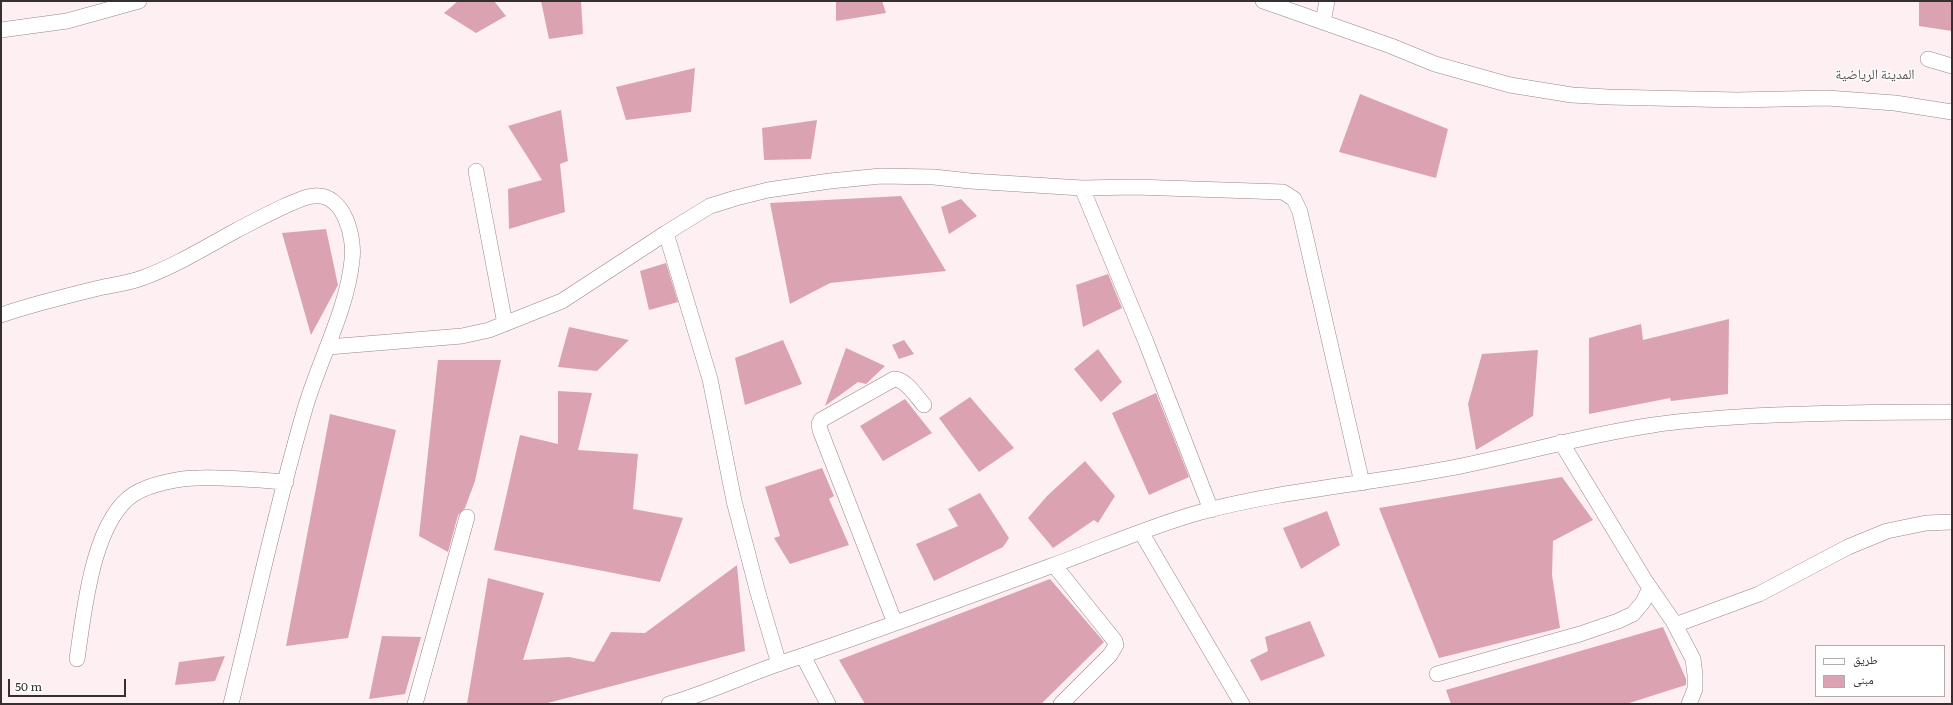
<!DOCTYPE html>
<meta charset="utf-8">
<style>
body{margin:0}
#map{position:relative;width:1953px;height:705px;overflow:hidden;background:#fdeff2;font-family:Literata,"Noto Naskh Arabic",serif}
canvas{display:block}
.frame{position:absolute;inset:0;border:2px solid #342f30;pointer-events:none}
.legend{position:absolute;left:1815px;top:645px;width:130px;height:52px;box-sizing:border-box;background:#fff;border:1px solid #aeacac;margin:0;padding:5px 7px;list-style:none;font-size:12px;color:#342f30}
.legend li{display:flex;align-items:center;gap:8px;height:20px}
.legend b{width:20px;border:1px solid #aeacac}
.scale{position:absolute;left:8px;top:679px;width:118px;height:18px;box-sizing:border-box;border:2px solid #342f30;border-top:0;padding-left:5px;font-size:12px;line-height:14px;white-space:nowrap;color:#342f30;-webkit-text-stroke:3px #fff;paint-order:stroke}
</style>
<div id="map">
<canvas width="1953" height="705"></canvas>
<div class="frame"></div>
<ul class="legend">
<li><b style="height:5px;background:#fff"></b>طريق</li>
<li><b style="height:11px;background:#dba3b2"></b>مبنى</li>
</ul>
<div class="scale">50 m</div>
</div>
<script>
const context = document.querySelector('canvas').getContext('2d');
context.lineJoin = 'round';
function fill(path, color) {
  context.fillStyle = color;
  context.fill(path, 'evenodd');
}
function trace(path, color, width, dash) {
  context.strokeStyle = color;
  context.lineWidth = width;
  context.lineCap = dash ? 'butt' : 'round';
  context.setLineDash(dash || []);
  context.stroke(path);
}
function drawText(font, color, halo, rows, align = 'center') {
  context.font = font + ' Literata,"Noto Naskh Arabic",serif';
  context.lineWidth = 3;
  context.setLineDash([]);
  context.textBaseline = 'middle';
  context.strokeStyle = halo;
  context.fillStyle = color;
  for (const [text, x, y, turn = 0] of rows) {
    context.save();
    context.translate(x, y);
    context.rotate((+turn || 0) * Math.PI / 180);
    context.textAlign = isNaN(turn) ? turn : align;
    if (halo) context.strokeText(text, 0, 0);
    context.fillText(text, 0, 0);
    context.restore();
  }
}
const building = new Path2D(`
 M458,1H494L506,16L476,33L444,13Z
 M541,1H581L583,34L549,39Z
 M836,1H882L886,13L836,21Z
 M1919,1H1952V31L1919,26Z
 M695,68L691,112L626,120L616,87Z
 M1360,94L1448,129L1436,178L1339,152Z
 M561,110L568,161L560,164L565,212L509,229L508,189L542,180L508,126Z
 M817,120L811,159L764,160L762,128Z
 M901,196L946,271L830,283L790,304L770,203Z
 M961,199L977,216L949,234L941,207Z
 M326,229L338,285L311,335L282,233Z
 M666,263L678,302L649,310L640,271Z
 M1108,274L1122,308L1083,327L1076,285Z
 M1729,319L1728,394L1671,401L1670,398L1589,414V338L1641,324L1643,340Z
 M569,327L629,340L597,371L558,367Z
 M783,340L802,384L745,405L735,358Z
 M904,340L914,354L899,359L892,345Z
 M846,348L885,366L866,384L858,382L825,406Z
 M1098,349L1122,382L1101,402L1074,369Z
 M1538,350L1533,416L1476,450L1468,404L1482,354Z
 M438,360H501L475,481L465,508L458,515L448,552L419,536Z
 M558,391L592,393L578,450L638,454L633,509L683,518L660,582L494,550L520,435L558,444Z
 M1156,393L1189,477L1149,495L1112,413Z
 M970,397L1014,448L979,472L939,418Z
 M905,399L932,433L883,461L860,426Z
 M330,414L396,430L348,638L286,646Z
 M1085,461L1115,496L1098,523L1094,520L1053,548L1028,518L1047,496Z
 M822,468L834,496L829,499L849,545L790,564L774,538L780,536L765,487Z
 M1562,477L1593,520L1553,541L1552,575L1560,628L1439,658L1379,508Z
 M980,493L1009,538L1003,547L934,581L916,544L958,526L948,509Z
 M1327,511L1340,545L1301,569L1283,528Z
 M737,565L745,651L544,704H467L488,578L544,593L523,660L569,657L594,662L611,632L645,633Z
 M1050,579L1104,642L1041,704H865L839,660Z
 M1310,621L1325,656L1261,681L1250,660L1268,651L1265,637Z
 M1663,627L1686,679V685L1626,704H1451L1446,690Z
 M382,636L421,637L405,694L369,699Z
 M225,656L215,681L175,685L179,662Z`);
const minor = new Path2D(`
 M1263,1L1391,46L1435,64L1510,85L1572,95L1608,97L1737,100L1827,98L1895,103L1952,112
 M1323,22L1327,1
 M1,30L67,21L139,1
 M1928,59L1952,66
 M476,171L505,324
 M1082,188L1146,342L1211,510
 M666,233L710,206L736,198L768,190L830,181L881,176L934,177L970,181L1082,188L1135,187L1283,192L1294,199L1300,212L1362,483
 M1,315C33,304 66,296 99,288C113,285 129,283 142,278C175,266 206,247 237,230C251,223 300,196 314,196C344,193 355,237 352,260C347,311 318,362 304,412C276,508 255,607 231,704
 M328,347L462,336L489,330L562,301L666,233L710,379L734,501L758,593L779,664
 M1561,442L1644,579L1673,621L1693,659L1695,675V689L1689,704
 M1141,532L1242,704
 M1054,565L1115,641L1116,645L1110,655L1061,704
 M895,623L820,430L819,424L821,420L894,379C906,379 916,396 924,405
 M1675,625L1759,594L1848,547L1887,531L1926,523L1952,522
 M803,656L828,704
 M77,659C84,613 92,521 134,494C150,484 180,478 198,478C227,477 257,480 286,482
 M1437,674L1580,634L1618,621L1633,614L1643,602L1650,588
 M415,704L467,517
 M669,704C707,693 743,676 781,663C872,633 961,599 1051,566C1101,548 1150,526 1201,512C1283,490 1368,484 1451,468C1518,455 1584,435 1653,425C1685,420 1719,418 1752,416C1819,413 1885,412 1952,412`);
const neighbourhoodNames = [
 ["المدينة الرياضية",1875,75]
];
fill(building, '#dba3b2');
trace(minor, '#93878a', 16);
trace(minor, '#fff', 15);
drawText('14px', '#5e5255', '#fff', neighbourhoodNames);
</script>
